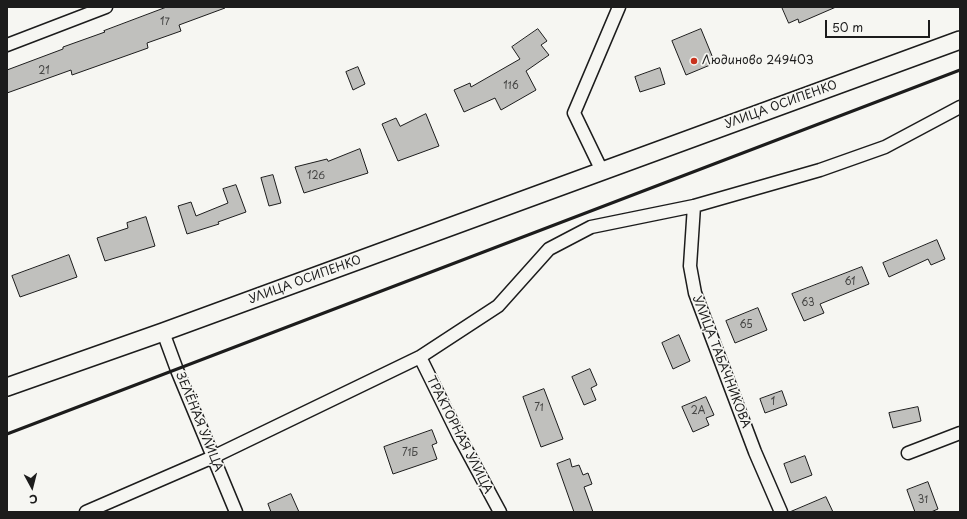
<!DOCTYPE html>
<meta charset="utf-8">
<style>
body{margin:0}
#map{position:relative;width:967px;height:519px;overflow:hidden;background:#f6f6f2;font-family:"Playpen Sans",sans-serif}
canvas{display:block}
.frame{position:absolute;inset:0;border:8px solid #1c1c1c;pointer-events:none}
.north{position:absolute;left:12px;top:467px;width:40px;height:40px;-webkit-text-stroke:3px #f6f6f2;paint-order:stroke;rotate:173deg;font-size:11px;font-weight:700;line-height:16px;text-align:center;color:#1c1c1c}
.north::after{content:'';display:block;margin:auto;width:14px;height:18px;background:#1c1c1c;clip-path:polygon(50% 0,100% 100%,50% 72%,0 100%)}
.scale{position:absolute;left:825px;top:20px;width:105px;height:18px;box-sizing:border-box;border:2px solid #1c1c1c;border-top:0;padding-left:5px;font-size:12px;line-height:14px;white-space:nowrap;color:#1c1c1c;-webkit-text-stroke:3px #f6f6f2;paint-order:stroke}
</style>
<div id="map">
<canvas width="967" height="519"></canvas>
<div class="frame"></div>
<div class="north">С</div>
<div class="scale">50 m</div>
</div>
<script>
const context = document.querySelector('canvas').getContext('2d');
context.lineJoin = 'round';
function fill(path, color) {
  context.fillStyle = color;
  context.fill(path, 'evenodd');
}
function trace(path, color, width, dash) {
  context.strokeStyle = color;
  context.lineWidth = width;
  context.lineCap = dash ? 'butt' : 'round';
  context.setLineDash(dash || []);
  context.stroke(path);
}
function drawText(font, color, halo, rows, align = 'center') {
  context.font = font + ' "Playpen Sans",sans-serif';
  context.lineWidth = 3.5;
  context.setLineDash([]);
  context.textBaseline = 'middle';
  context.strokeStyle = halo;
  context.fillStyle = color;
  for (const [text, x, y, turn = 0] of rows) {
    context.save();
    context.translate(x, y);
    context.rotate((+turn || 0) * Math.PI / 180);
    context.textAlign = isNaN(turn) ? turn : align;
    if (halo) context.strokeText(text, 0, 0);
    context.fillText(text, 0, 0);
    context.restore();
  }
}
const building = new Path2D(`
 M167,7H224L225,8L179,25L181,31L147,43L148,48L72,75L71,70L7,93V70L63,49V47L105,32L104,31Z
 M782,7H836L799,23L798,19L789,23Z
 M538,29L547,41L541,45L549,55L526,71L536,90L501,110L495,98L464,112L454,90L470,83L471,87L520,59L512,47Z
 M701,29L715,63L686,75L672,41Z
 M358,67L365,84L353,90L346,72Z
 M660,68L665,84L640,92L635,77Z
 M426,114L439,146L398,161L382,124L396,118L400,126Z
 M360,149L368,173L304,193L295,167L327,159L328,161Z
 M273,175L281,203L269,206L261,178Z
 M236,185L246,212L218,222L219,224L187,234L178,206L191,202L196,216L228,203L223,189Z
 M146,217L155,246L105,261L97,238L128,228L127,223Z
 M937,240L945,259L931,265L928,259L889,277L883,263Z
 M69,255L77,277L20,297L12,276Z
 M862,267L869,284L820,304L824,313L804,321L792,294Z
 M758,308L767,330L735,343L726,321Z
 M679,335L690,361L673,369L662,343Z
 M590,369L597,385L591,388L596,400L584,405L572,377Z
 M544,389L563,439L541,447L523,397Z
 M782,391L787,405L765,413L760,399Z
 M706,397L714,415L706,418L709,425L693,432L682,407Z
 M918,407L921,421L893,428L889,413Z
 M432,430L437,443L432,445L437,459L393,474L384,447Z
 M805,456L812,475L791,483L784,464Z
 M570,459L572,467L579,465L583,475L588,473L592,484L584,487L593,512H574L557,464Z
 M928,482L938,509L931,512H915L907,490Z
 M291,494L299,512H271L268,504Z
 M826,497L833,512H790Z`);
const street = new Path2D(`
 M7,45L106,7
 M602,171L574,113L619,7
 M694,206L690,266L695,293L755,452L781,512
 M163,332L177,370L236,512
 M420,357L460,438L500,512
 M908,453L960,433
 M86,512L213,457L420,357L498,306L549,249L591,227L694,206L820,170L885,147L960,107`);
const secondary = new Path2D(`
 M7,387L163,332L960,40`);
const rail = new Path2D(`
 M7,434L960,70`);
const markers = [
 [694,61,4,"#c8321e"]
];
const numberNames = [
 ["17",165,22],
 ["21",44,71],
 ["116",511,86],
 ["126",316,176],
 ["61",850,282],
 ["63",808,303],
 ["65",746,325],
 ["1",773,402],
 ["71",539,408],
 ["2А",698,411],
 ["71Б",410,453],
 ["31",923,500]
];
const poiNames = [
 ["Людиново 249403",702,61]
];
const streetNames = [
 ["УЛИЦА ОСИПЕНКО",781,105,-20],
 ["УЛИЦА ОСИПЕНКО",305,280,-20],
 ["УЛИЦА ТАБАЧНИКОВА",721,362,69],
 ["ЗЕЛЁНАЯ УЛИЦА",199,422,68],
 ["ТРАКТОРНАЯ УЛИЦА",459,435,63]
];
fill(building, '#c0c0bd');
trace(building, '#1c1c1c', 1);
trace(street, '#1c1c1c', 15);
trace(secondary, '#1c1c1c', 20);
trace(street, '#f6f6f2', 12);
trace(secondary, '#f6f6f2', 17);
trace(rail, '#1c1c1c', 3);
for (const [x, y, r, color] of markers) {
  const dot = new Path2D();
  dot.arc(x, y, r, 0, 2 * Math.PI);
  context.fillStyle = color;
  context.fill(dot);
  trace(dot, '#f6f6f2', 1.5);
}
drawText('10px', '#454544', null, numberNames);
drawText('12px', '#1c1c1c', '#f6f6f2', poiNames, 'left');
drawText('12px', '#1c1c1c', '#f6f6f2', streetNames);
</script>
